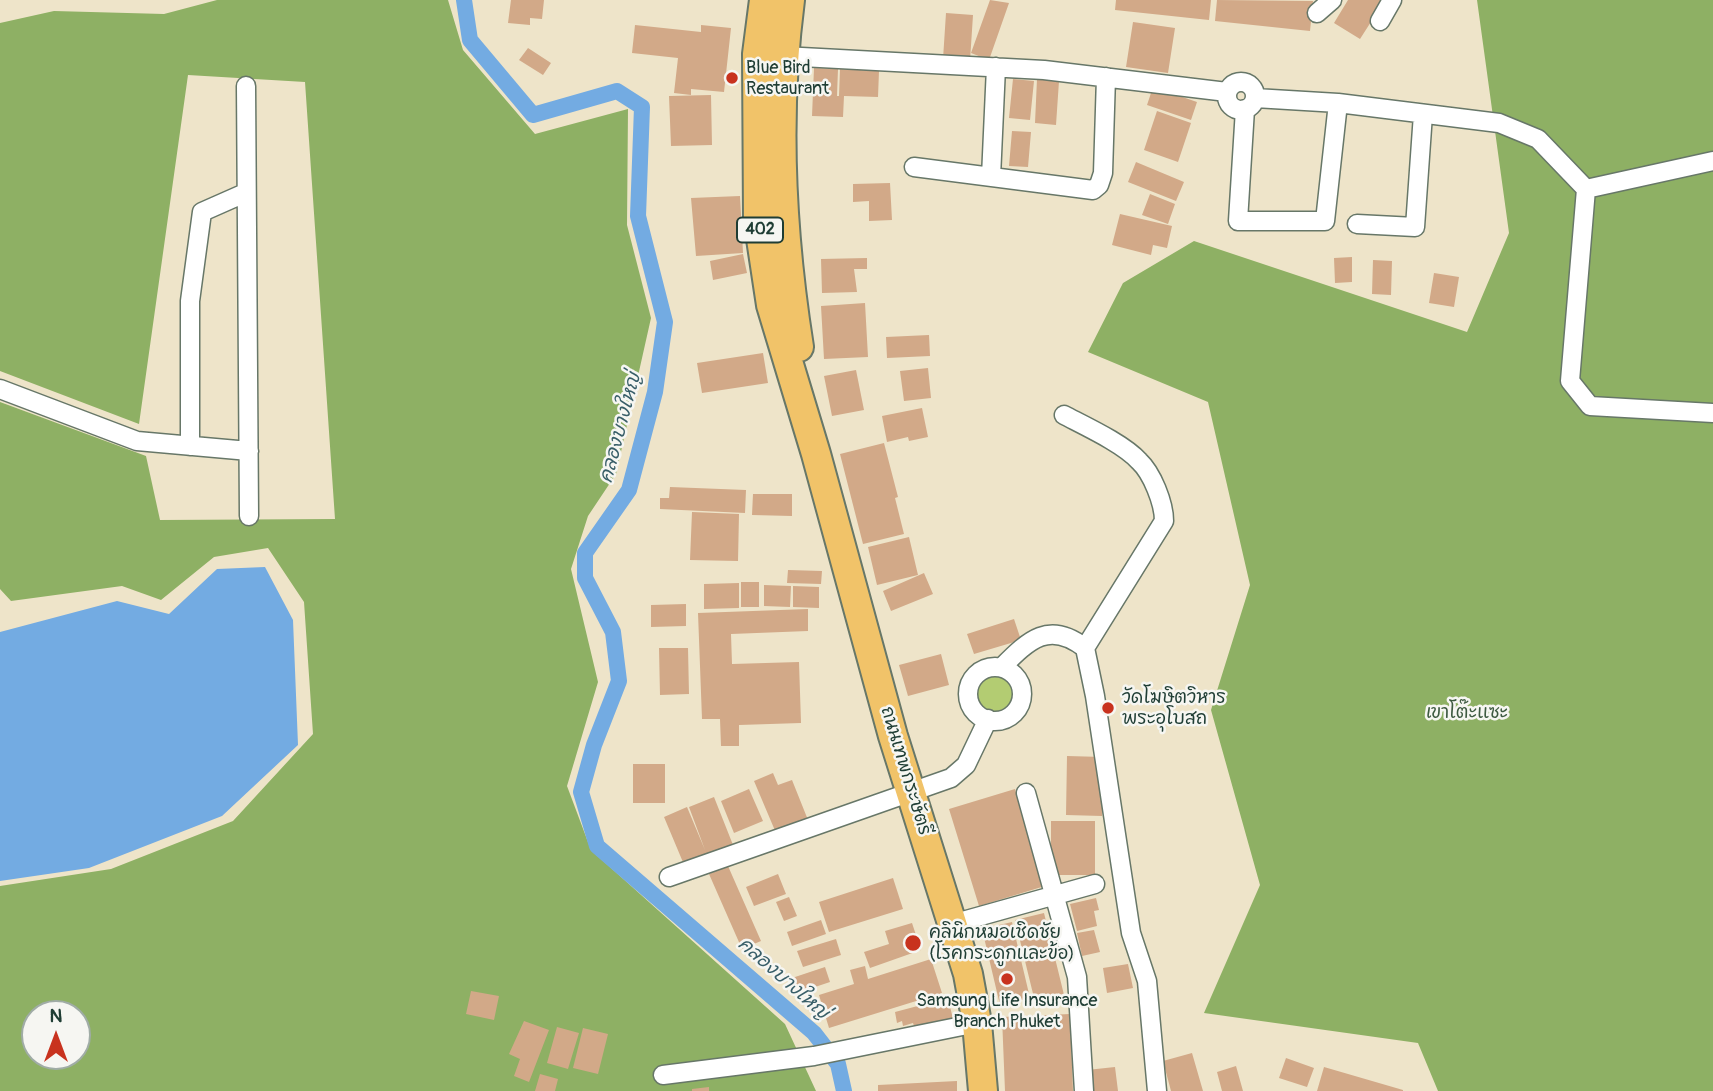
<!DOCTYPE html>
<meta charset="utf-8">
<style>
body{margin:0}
#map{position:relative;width:1713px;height:1091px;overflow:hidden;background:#eee4c9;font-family:Pangolin,sans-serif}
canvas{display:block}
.north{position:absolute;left:21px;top:1000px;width:70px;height:70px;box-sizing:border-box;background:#f6f6f2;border:2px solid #a0aca6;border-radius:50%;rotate:0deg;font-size:19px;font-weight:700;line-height:28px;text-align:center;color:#1f3d34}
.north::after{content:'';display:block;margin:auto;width:24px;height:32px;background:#c8321e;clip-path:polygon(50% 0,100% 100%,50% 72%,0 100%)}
</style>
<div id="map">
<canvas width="1713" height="1091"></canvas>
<div class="north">N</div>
</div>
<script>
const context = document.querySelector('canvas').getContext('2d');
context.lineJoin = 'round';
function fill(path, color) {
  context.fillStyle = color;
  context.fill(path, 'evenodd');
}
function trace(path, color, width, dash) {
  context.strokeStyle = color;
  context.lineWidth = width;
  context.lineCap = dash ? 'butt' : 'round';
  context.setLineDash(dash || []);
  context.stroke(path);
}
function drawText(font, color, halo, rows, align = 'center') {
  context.font = font + ' Pangolin,"Playpen Sans Thai",sans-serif';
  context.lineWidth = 5;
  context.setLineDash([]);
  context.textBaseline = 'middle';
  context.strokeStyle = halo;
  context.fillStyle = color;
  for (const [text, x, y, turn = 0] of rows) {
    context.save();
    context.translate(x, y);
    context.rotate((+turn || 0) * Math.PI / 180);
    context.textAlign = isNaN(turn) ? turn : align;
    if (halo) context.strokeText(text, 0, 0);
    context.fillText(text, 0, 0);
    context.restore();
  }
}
const green = new Path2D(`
 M977 693a20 20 0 1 1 40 0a20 20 0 1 1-40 0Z`);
const forest = new Path2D(`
 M217,0H448L463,50L535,134L628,109L627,225L651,318L616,474L588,516L571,569L598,682L567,786L591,850L785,1024L816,1091H0V886L111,869L233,821L313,734L304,602L268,548L214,557L161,600L122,586L11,601L0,589V402L146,456L160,520L335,519L305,82L188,75L139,424L0,371V23L54,11L164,14ZM35,1014H77V1056H35Z
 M1477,0H1713V1091H1438L1418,1043L1204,1013L1260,885L1211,710L1250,585L1208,402L1088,352L1123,283L1194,241L1467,332L1509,233Z`);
const water = new Path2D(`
 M265,567L293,620L298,745L222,816L89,868L0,881V632L117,601L169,614L217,569Z`);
const canal = new Path2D(`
 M464,0L470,40L533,115L617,91L642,107L638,216L665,322L655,392L629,490L585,553V578L613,632L619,681L594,745L581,792L597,846L814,1033L838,1064L844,1091`);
const building = new Path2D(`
 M511,0H544L542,19L530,18V25L508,23Z
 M990,0L1009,3L989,60L971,53Z
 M1116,0H1211L1209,20L1115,10Z
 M1217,0L1313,1L1310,31L1215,21Z
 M1348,0H1385L1360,39L1334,23Z
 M946,13L973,15L970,61L943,59Z
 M1133,22L1175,28L1168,73L1126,67Z
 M635,25L701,32V25L731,28L724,92L691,89V95L674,93L678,58L632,53Z
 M528,48L551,63L543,75L519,60Z
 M814,68L838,69L837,96H839L840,69L879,71L878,97L844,96L843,117L812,116Z
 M1013,79L1034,81L1030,120L1009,118Z
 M1037,79L1059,81L1056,125L1035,123Z
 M1153,87L1197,102L1191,120L1147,105Z
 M711,95L712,145L671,146L669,96Z
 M1157,111L1191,123L1178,162L1144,150Z
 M1012,131L1031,132L1028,167L1009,166Z
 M1136,162L1184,182L1176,201L1128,182Z
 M890,183L892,220L869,221V201L853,202V184Z
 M1150,194L1175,204L1168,224L1142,215Z
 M740,196L743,253L696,256L691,198Z
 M1120,214L1172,226L1167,248L1153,245L1151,255L1112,245Z
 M743,254L747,273L713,280L710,261Z
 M1352,257V282L1335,283L1334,258Z
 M867,258V269H854L857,292L822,293L821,259Z
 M1373,260L1392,261L1391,295L1372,294Z
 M1434,273L1459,277L1454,307L1429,303Z
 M865,303L868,357L824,359L821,306Z
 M929,335L930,356L887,358L886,337Z
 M763,353L768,383L702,393L697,363Z
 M928,368L931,398L904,401L900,371Z
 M856,370L864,410L832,416L824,376Z
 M922,408L928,437L909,441L908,437L887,442L882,416Z
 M884,443L898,497L895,498L904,534L863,544L840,454Z
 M670,487L746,490L745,513L660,509V498H669Z
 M753,494H792V516L752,515Z
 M692,512L739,514L738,561L690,560Z
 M909,537L918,575L877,585L868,547Z
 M788,570L822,571L821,584L787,583Z
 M924,573L933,594L891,611L883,591Z
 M741,582H759V607H741Z
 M739,583V608L704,609V584Z
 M764,585L791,586L790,607L764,606Z
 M793,586L819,587V608L793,607Z
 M686,604V626L651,627V605Z
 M808,609V631L731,634L732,664L799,662L801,723L739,725V746H721L720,719H702L698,613Z
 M1014,619L1021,640L974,654L967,634Z
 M659,648H688L689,694L660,695Z
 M941,654L949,685L908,696L899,665Z
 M1067,756L1103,757L1102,816L1066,815Z
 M633,764H665V803H633Z
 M773,773L778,785L792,780L808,820L776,833L754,781Z
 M749,789L763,821L734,833L721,801Z
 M1015,789L1045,886L979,906L949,809Z
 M714,797L735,850L685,867L664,817L687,807L705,850L689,807Z
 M1051,821H1095V875H1051Z
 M728,866L761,941L742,949L709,874Z
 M778,874L786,894L754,906L746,887Z
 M893,878L903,909L829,932L819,902Z
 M789,897L797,916L784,921L776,902Z
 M1096,898L1099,910L1094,911L1097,926L1077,931L1070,904Z
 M1044,913L1065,999L1036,1006L1015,920Z
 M821,920L826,934L792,946L787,932Z
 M1012,922L1030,998L1000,1005L982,929Z
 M912,923L921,950L870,968L864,952L889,944L885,931Z
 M1094,930L1100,952L1082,956L1077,933Z
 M836,939L841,955L803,967L797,951Z
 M931,959L942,993L829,1028L819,995L854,984L850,970L865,966L868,979Z
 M1128,964L1133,988L1107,993L1103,968Z
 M825,967L830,982L797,993L792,978Z
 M471,991L499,996L494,1020L466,1014Z
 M948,998L953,1019L915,1029L913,1023L903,1026L902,1021L897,1023L895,1012Z
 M1070,1014L1073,1091H1005L1002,1017Z
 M524,1021L549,1030L529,1082L514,1076L520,1059L509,1054Z
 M557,1027L579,1033L568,1069L547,1063Z
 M583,1028L608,1034L598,1074L573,1068Z
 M1192,1053L1203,1091H1171L1163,1061Z
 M1286,1058L1314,1068L1307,1087L1279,1078Z
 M1236,1066L1243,1091H1222L1217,1072Z
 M1115,1067L1118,1091H1089L1087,1070Z
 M1324,1067L1403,1090V1091H1317Z
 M540,1074L558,1079L555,1091H535Z
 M957,1081V1091H878V1085Z
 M709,1087V1091H692V1089Z`);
const minor = new Path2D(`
 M1317,13L1332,0
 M1380,21L1392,0
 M783,56L1044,70L1227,92
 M1227 96a14 14 0 1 1 28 0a14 14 0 1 1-28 0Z
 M246,86L249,516
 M1255,98L1338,103L1499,123L1538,139L1586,189L1570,381L1590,406L1713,413
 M1245,109L1238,221H1325L1338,103
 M914,167L1093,190L1099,185L1103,173L1106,77
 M991,177L996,67
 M1586,189L1713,161
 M1357,224L1415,227L1423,114
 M0,389L137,441L249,451
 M1064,415C1085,426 1124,444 1139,461C1152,473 1164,503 1164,521L1085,648
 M190,446V301L202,212L245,193
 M968 694a27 27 0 1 1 54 0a27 27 0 1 1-54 0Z
 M1002,667C1029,640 1049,620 1085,648L1095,696L1131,933L1147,981L1157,1091
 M1026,793L1077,977L1084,1091
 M669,877L951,778L966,765L988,719
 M952,924L1095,884
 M663,1075L814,1056L977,1023`);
const primary = new Path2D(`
 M764,0L757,54L758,219L771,305L816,454L893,736L968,974L977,1023L983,1091
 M790,0C775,115 781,233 799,347`);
const markers = [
 [732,78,7,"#c8321e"],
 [1108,708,7,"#c8321e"],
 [913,943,9,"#c8321e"],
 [1007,979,7,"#c8321e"]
];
const shields = [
 [760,230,46]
];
const shieldNames = [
 ["402",760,230]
];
const poiNames = [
 ["Blue Bird",746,68],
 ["Restaurant",746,89],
 ["วัดโฆษิตวิหาร",1122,698],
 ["พระอุโบสถ",1122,719],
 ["คลินิกหมอเชิดชัย",929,933],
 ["(โรคกระดูกและข้อ)",929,954],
 ["Samsung Life Insurance",1007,1001,"center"],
 ["Branch Phuket",1007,1022,"center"]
];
const parkNames = [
 ["เขาโต๊ะแซะ",1467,713]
];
const streetNames = [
 ["ถนนเทพกระษัตรี",905,771,73]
];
const waterNames = [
 ["คลองบางใหญ่",621,428,-75],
 ["คลองบางใหญ่",783,979,41]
];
fill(green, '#b3cc72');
fill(forest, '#8eb064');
fill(water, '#73abe2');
trace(canal, '#73abe2', 16);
fill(building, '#d2a988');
trace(minor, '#677768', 21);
trace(primary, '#677768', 32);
trace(minor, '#fff', 18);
trace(primary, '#f1c369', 28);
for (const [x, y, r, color] of markers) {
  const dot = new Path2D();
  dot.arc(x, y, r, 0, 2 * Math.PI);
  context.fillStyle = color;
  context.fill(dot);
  trace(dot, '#f6f6f2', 2.5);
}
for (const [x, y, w] of shields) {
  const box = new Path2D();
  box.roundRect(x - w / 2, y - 12.5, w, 25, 5);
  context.fillStyle = '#f6f6f2';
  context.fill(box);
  trace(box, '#1f3d34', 2);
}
drawText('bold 16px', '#1f3d34', null, shieldNames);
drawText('18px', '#1f3d34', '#f6f6f2', poiNames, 'left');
drawText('18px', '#3d5a40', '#f6f6f2', parkNames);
drawText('18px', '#1f3d34', '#f6f6f2', streetNames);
drawText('italic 19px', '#385e68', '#f6f6f2', waterNames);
</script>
